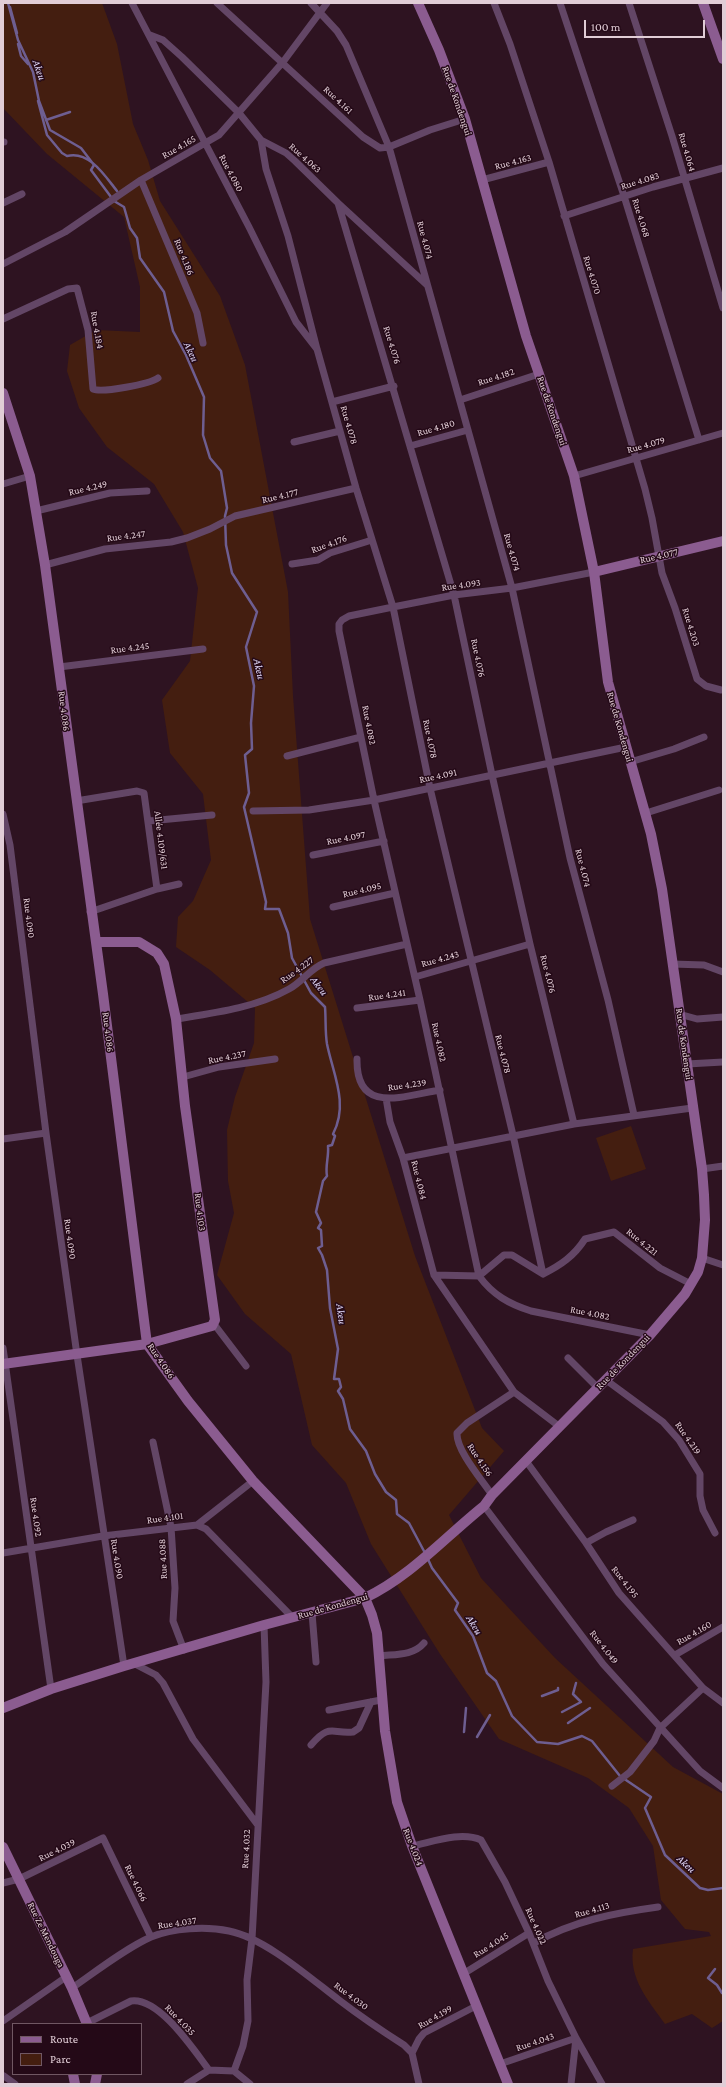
<!DOCTYPE html>
<meta charset="utf-8">
<style>
body{margin:0}
#map{position:relative;width:726px;height:2087px;overflow:hidden;background:#2e1321;font-family:"Crimson Pro",serif}
canvas{display:block}
.frame{position:absolute;inset:0;border:4px solid #e1cdd6;pointer-events:none}
.legend{position:absolute;left:12px;top:2023px;width:130px;height:52px;box-sizing:border-box;background:#240917;border:1px solid #705763;margin:0;padding:5px 7px;list-style:none;font-size:12px;color:#e1cdd6}
.legend li{display:flex;align-items:center;gap:8px;height:20px}
.legend b{width:20px;border:1px solid #705763}
.scale{position:absolute;left:584px;top:20px;width:121px;height:18px;box-sizing:border-box;border:2px solid #e1cdd6;border-top:0;padding-left:5px;font-size:12px;line-height:14px;white-space:nowrap;color:#e1cdd6;-webkit-text-stroke:3px #240917;paint-order:stroke}
</style>
<div id="map">
<canvas width="726" height="2087"></canvas>
<div class="frame"></div>
<ul class="legend">
<li><b style="height:5px;background:#8b5c90"></b>Route</li>
<li><b style="height:11px;background:#441e10"></b>Parc</li>
</ul>
<div class="scale">100 m</div>
</div>
<script>
const context = document.querySelector('canvas').getContext('2d');
context.lineJoin = 'round';
function fill(path, color) {
  context.fillStyle = color;
  context.fill(path, 'evenodd');
}
function trace(path, color, width, dash) {
  context.strokeStyle = color;
  context.lineWidth = width;
  context.lineCap = dash ? 'butt' : 'round';
  context.setLineDash(dash || []);
  context.stroke(path);
}
function drawText(font, color, halo, rows, align = 'center') {
  context.font = font + ' "Crimson Pro",serif';
  context.lineWidth = 3;
  context.setLineDash([]);
  context.textBaseline = 'middle';
  context.strokeStyle = halo;
  context.fillStyle = color;
  for (const [text, x, y, turn = 0] of rows) {
    context.save();
    context.translate(x, y);
    context.rotate((+turn || 0) * Math.PI / 180);
    context.textAlign = isNaN(turn) ? turn : align;
    if (halo) context.strokeText(text, 0, 0);
    context.fillText(text, 0, 0);
    context.restore();
  }
}
const green = new Path2D(`
 M3,3H102L117,44L133,124L148,160L160,201L220,296L245,365L288,592L293,696L310,919L415,1256L482,1428L504,1451L449,1515L481,1578L555,1658L673,1767L723,1794V2021L712,2028L692,2014L665,2024C648,2000 629,1979 633,1949L711,1936L709,1932L685,1929L661,1900L653,1846L629,1808L588,1778L499,1739L440,1654L371,1544L346,1483L312,1445L291,1354L245,1314L217,1275L234,1213L228,1181L227,1130L235,1097L254,1043L255,1008L210,970L176,947L178,917L193,901L211,860L203,794L170,753L162,700L190,661L198,588L183,532L154,484L107,447L79,408L67,371L70,345L96,330L140,332V287L124,217L47,154L3,108Z
 M631,1126L646,1169L611,1181L596,1138Z`);
const stream = new Path2D(`
 M8,3L18,40L33,72L39,101L50,130L81,148L94,165L91,170L114,201L124,207L130,228L137,238L140,258L164,292L173,331L186,355L204,397L203,435L210,458L221,471L227,508L225,516L226,545L232,573L257,612L246,647L254,686L251,723L252,749L245,755L249,793L244,807L266,902L265,909H279L288,933L292,958L311,993L325,1007C326,1019 325,1032 327,1044C333,1074 349,1104 333,1134L335,1136L332,1145L328,1146C329,1157 325,1166 327,1176L323,1181L316,1212L321,1223L318,1228L321,1230L322,1246L318,1248L322,1255L327,1270L330,1308L338,1349L334,1379H339L341,1387L338,1391L343,1399L350,1429L366,1451L375,1474L386,1492L396,1500L397,1514L409,1523L425,1553
 M10,7L17,33
 M18,44L21,56L28,64
 M38,101L47,135L62,153L67,156C89,150 105,176 117,191
 M46,120L70,112
 M427,1557L432,1568L458,1603L455,1610L473,1636L487,1673L496,1681L512,1716L537,1742L558,1744L582,1736L592,1741L620,1776L651,1797L645,1808L665,1855L700,1888L708,1890L723,1888
 M542,1696L558,1690V1688
 M562,1712L581,1702L573,1694L576,1683
 M568,1723L590,1708
 M464,1732L466,1708
 M477,1737L490,1715
 M715,1969L708,1978L717,1985L722,1993`);
const street = new Path2D(`
 M132,3L249,227L296,322L317,349
 M217,3L363,137L380,148L389,147L430,130L465,119
 M311,3L337,31L346,45L389,147L512,588L570,858L608,1000L634,1115
 M494,3L510,44L549,162L645,489L652,518L662,573L675,608L697,679L706,686L721,690
 M560,3L624,196L699,440
 M629,3L672,136L723,308
 M150,35L163,40L182,57L239,113L261,140L286,153L295,161L338,203L427,285
 M261,140L266,169L288,236L317,349L356,488L393,607L430,788L513,1135L543,1274L512,1255H504L479,1276L434,1275
 M3,142H4
 M141,180L192,301L197,313L203,343
 M482,180L549,162
 M3,203L22,194
 M338,203L454,595L492,775L530,944L574,1124
 M564,216L653,187L723,168
 M3,264L65,232L141,180L219,135L283,62L327,3
 M3,319L68,289L77,288L88,330L93,389C102,393 150,384 158,378
 M460,400L539,374
 M332,402L394,386
 M294,442L340,431
 M410,446L468,430
 M574,476L723,433
 M3,484L30,476
 M36,511L110,493L147,491
 M292,564L318,560L330,553L372,540
 M45,565L105,549L171,542L187,538L210,529L235,516L356,488
 M594,572L512,588L454,595L393,607L349,616L342,620L339,624V631L374,800L420,1000L479,1276C493,1295 509,1304 531,1311L650,1335
 M59,667L203,649
 M287,756L361,737
 M630,762L674,749L704,737
 M76,801L137,791L144,793L157,889L90,912
 M253,811L309,810L374,800L626,747
 M646,813L719,790
 M3,814L10,845L46,1133L77,1355L124,1666
 M149,821L212,815
 M313,855L384,841
 M157,889L179,884
 M333,907L395,893
 M672,964L704,965L723,972
 M415,977L530,944
 M357,1008L420,1000
 M679,1014L697,1019L723,1017
 M176,1019C214,1013 255,1008 289,989C302,982 310,969 324,963L407,944
 M357,1059C356,1115 403,1096 440,1090
 M687,1064L723,1062
 M183,1077L219,1067L275,1059
 M386,1098L390,1122L403,1158
 M3,1139L46,1133
 M702,1169L723,1166
 M702,1258L723,1265
 M543,1274C561,1265 574,1256 585,1239L614,1232L660,1268L691,1284
 M214,1324L246,1366
 M3,1348L51,1689
 M568,1358L598,1388
 M606,1380L663,1422L679,1440L700,1474V1496L703,1510L715,1533
 M560,1427L514,1392L434,1275L403,1158L574,1124L692,1108
 M153,1442L171,1527L175,1588L173,1621L184,1650
 M526,1461L586,1543L619,1593L703,1688L723,1703
 M492,1495C482,1480 456,1450 457,1433L467,1423L514,1392
 M484,1506L603,1664L700,1771L723,1788
 M197,1525L253,1481
 M586,1543L606,1532L633,1520
 M3,1553L103,1536L197,1525L206,1529L293,1618
 M312,1613L316,1662
 M675,1655L723,1627
 M379,1656C395,1654 413,1656 424,1643
 M133,1663L156,1675L163,1683L193,1739L257,1824
 M329,1710L381,1700
 M311,1745C330,1723 331,1734 353,1732L359,1728L371,1702
 M612,1786L630,1772L654,1741L660,1728L703,1688
 M412,1846C432,1842 461,1831 481,1840L505,1882L529,1933L548,1981L576,2038L602,2084
 M3,1883L19,1879L103,1838L151,1937
 M534,1943C573,1921 614,1913 658,1907
 M463,1974L529,1933
 M72,1988C95,1972 126,1948 151,1937C173,1928 206,1926 229,1931C265,1938 310,1978 339,2000C360,2016 382,2031 404,2045L412,2053L419,2084
 M3,2021L66,1977
 M87,2023L131,2001C159,1997 193,2049 209,2070L234,2071L250,2084
 M412,2053L419,2039L424,2033L476,2006
 M500,2064L576,2038L571,2084
 M234,2071L243,2046L248,2021L247,1980L252,1939L266,1682L264,1625
 M4,2076L15,2084
 M187,2084L209,2070`);
const secondary = new Path2D(`
 M703,3L723,59
 M3,393L30,476L45,565L103,994L147,1344L188,1401L253,1481L365,1598L372,1615L377,1633L385,1731L397,1802L412,1846L508,2084
 M594,572L723,541
 M3,1364L147,1344L212,1326L215,1320L185,1106L176,1019L164,964L157,953L139,942H96
 M3,1708L51,1689L124,1666L264,1625L365,1598C411,1576 444,1538 484,1506L492,1495L650,1335L685,1294L698,1272L702,1258L705,1220L704,1195L702,1169L662,889L651,834L608,682L594,572L574,476L526,336L465,119L439,50L418,3
 M3,1847L72,1988L87,2024
 M73,2074L75,2084
 M95,2084L97,2074`);
const streetNames = [
 ["Rue 4.161",338,100,43],
 ["Rue de Kondengui",457,101,71],
 ["Rue 4.165",179,147,-30],
 ["Rue 4.064",687,152,74],
 ["Rue 4.063",305,158,42],
 ["Rue 4.163",513,162,-15],
 ["Rue 4.080",231,173,62],
 ["Rue 4.083",640,181,-17],
 ["Rue 4.068",641,218,73],
 ["Rue 4.074",425,240,75],
 ["Rue 4.186",184,257,68],
 ["Rue 4.070",592,275,73],
 ["Rue 4.184",97,330,80],
 ["Rue 4.076",392,345,73],
 ["Rue 4.182",496,377,-18],
 ["Rue de Kondengui",552,411,71],
 ["Rue 4.078",349,425,74],
 ["Rue 4.180",436,428,-16],
 ["Rue 4.079",646,445,-16],
 ["Rue 4.249",88,488,-13],
 ["Rue 4.177",280,496,-13],
 ["Rue 4.247",126,536,-7],
 ["Rue 4.176",329,544,-20],
 ["Rue 4.074",512,552,74],
 ["Rue 4.077",659,556,-13],
 ["Rue 4.093",461,585,-8],
 ["Rue 4.203",691,627,73],
 ["Rue 4.245",130,648,-7],
 ["Rue 4.076",478,658,78],
 ["Rue 4.086",64,711,83],
 ["Rue 4.082",369,725,79],
 ["Rue de Kondengui",620,727,74],
 ["Rue 4.078",430,739,78],
 ["Rue 4.091",438,776,-12],
 ["Rue 4.097",346,838,-11],
 ["Allée 4.109/631",161,840,83],
 ["Rue 4.074",583,868,76],
 ["Rue 4.095",362,890,-13],
 ["Rue 4.090",29,918,83],
 ["Rue 4.243",440,959,-16],
 ["Rue 4.227",297,970,-36],
 ["Rue 4.076",548,974,76],
 ["Rue 4.241",387,995,-8],
 ["Rue 4.086",108,1032,83],
 ["Rue 4.082",439,1042,78],
 ["Rue de Kondengui",684,1044,82],
 ["Rue 4.078",503,1054,76],
 ["Rue 4.237",227,1057,-11],
 ["Rue 4.239",407,1085,-8],
 ["Rue 4.084",419,1180,76],
 ["Rue 4.103",200,1212,83],
 ["Rue 4.090",70,1239,82],
 ["Rue 4.221",642,1242,39],
 ["Rue 4.082",590,1313,11],
 ["Rue 4.086",161,1361,56],
 ["Rue de Kondengui",623,1362,-46],
 ["Rue 4.219",688,1438,55],
 ["Rue 4.156",480,1460,56],
 ["Rue 4.092",36,1517,82],
 ["Rue 4.101",165,1518,-8],
 ["Rue 4.090",117,1559,81],
 ["Rue 4.088",163,1559,-93],
 ["Rue 4.195",625,1582,52],
 ["Rue de Kondengui",333,1606,-16],
 ["Rue 4.160",694,1633,-30],
 ["Rue 4.049",604,1647,52],
 ["Rue 4.024",413,1847,69],
 ["Rue 4.032",246,1849,-87],
 ["Rue 4.039",57,1850,-26],
 ["Rue 4.066",136,1883,64],
 ["Rue 4.113",592,1910,-16],
 ["Rue 4.037",177,1923,-8],
 ["Rue 4.022",536,1926,66],
 ["Rue Ze Mendouga",46,1935,64],
 ["Rue 4.045",491,1945,-32],
 ["Rue 4.030",351,1996,37],
 ["Rue 4.199",435,2017,-30],
 ["Rue 4.035",180,2020,46],
 ["Rue 4.043",535,2042,-19]
];
const waterNames = [
 ["Akeu",39,70,71],
 ["Akeu",191,352,65],
 ["Akeu",259,669,78],
 ["Akeu",319,986,53],
 ["Akeu",341,1314,82],
 ["Akeu",474,1625,58],
 ["Akeu",686,1864,43]
];
fill(green, '#441e10');
trace(stream, '#6e5e91', 2.5);
trace(street, '#634666', 7);
trace(secondary, '#8b5c90', 10);
drawText('10px', '#e1cdd6', '#240917', streetNames);
drawText('italic 11px', '#e0d7f7', '#240917', waterNames);
</script>
